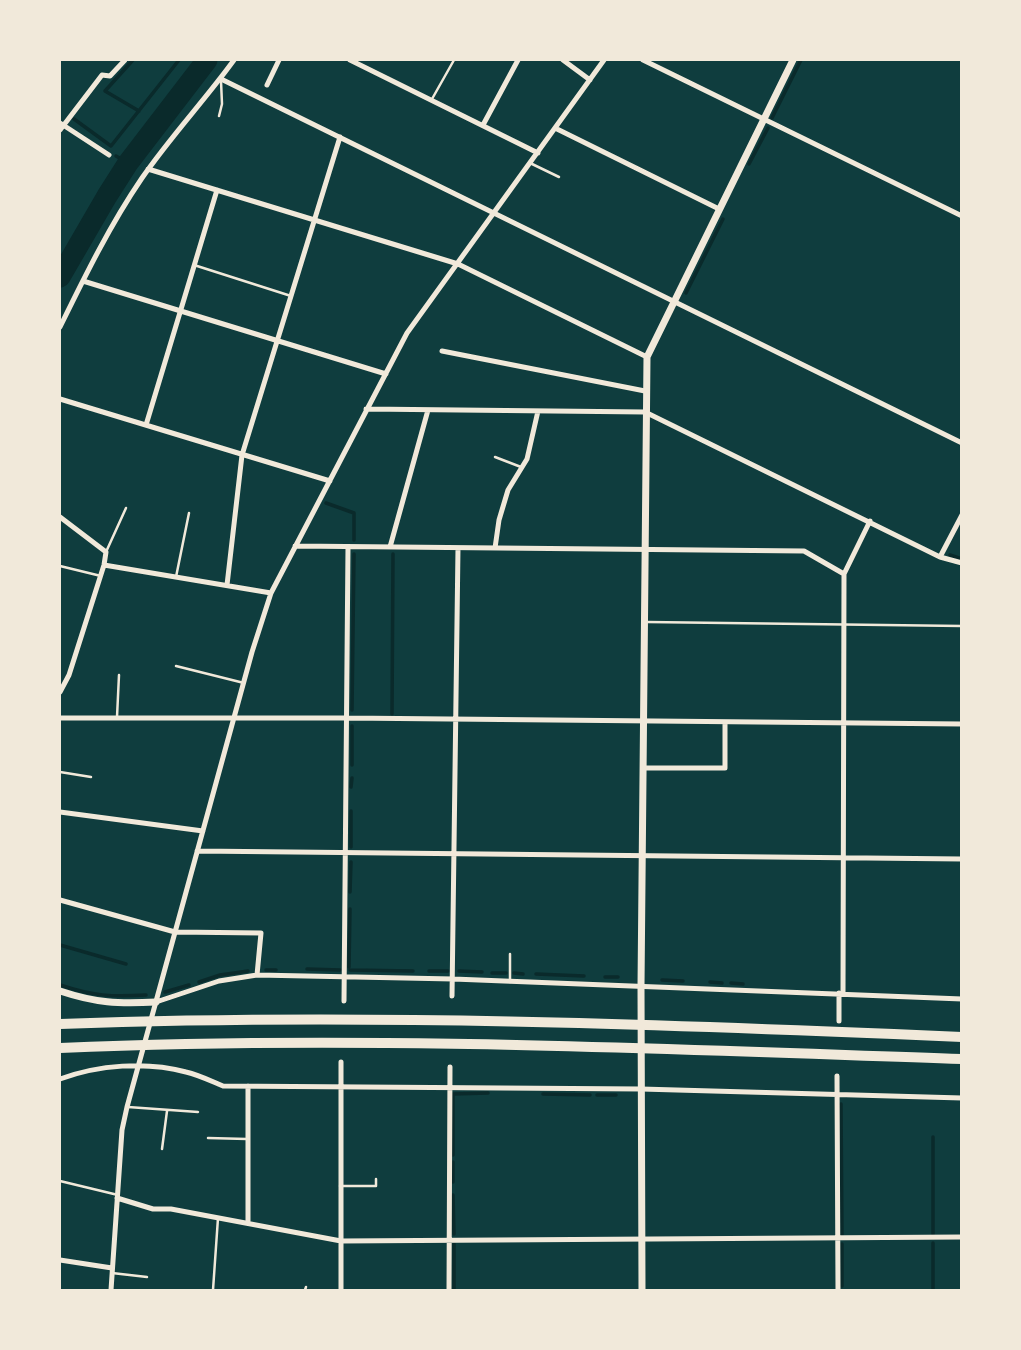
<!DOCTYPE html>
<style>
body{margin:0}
#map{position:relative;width:1021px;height:1350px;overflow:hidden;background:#0f3d3e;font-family:Raleway,sans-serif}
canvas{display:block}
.frame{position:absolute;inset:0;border:61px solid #f1e9da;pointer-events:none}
</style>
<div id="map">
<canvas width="1021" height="1350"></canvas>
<div class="frame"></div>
</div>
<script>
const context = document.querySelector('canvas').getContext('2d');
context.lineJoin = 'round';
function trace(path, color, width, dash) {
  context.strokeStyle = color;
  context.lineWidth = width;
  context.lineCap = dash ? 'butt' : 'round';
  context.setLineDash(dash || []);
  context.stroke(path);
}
const stream = new Path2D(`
 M133,60L105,91L139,111
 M772,118L801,60
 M74,119L111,146L179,60
 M116,156L128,163
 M749,164L768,128
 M686,293L723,219
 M326,503L354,513V540
 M950,555L962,559
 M352,710L354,554
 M392,714L393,554
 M352,765V726
 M351,787L352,778
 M351,847V811
 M350,892L351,862
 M60,945L126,964
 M349,967L350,909
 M307,969L340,970
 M266,970H276
 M350,970L413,971
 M429,971H448
 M459,971L482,972
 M492,973H506
 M514,973L523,974
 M536,974L584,976
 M605,977H618
 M662,980L683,981
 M199,982L220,975L248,971
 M710,982L722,983
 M731,983L743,984
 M60,985C93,996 111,997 146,995
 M165,992L189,985
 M543,1094L590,1095
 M597,1095H616
 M841,1104L842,1235
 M933,1137V1234
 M453,1155V1094L488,1093
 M453,1162V1182
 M453,1195L454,1234
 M933,1243V1290
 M454,1244V1290
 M842,1244V1286`);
const river = new Path2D(`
 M60,277L107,196L128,163L207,60`);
const service = new Path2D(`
 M432,99L454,60
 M219,116L222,104L221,81
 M530,163L559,177
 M194,265L291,296
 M495,457L521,467
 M106,552L126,508
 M60,566L101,576
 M176,577L189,513
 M647,622L962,626
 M176,666L244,683
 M117,717L119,675
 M60,772L91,777
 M510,982V954
 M128,1107L198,1112
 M208,1138L247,1139
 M162,1149L167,1111
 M60,1181L118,1195
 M340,1186H376V1179
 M112,1273L147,1277
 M213,1290L218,1218
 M305,1290L306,1287`);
const minor = new Path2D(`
 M350,60L538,153
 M563,60L590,80
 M643,60L962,216
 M221,79L962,443
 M267,85L279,60
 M60,123L109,155
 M483,125L518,60
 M555,128L719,209
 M60,130L102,75L110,76L125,60
 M148,169L458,264L647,357
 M83,281L386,374
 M60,327C85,276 110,225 142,178C171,136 205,100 234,60
 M442,351L645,391
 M60,399L330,481
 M366,409L645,412L940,557L962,563
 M146,425L217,190
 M60,517L106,552L104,565L69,675L60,692
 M295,546L804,551L844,574L843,993
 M390,547L428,410
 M495,548L499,520L508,490L527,459L538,411
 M940,557L962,515
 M104,565L271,593
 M844,574L870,521
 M227,585L242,455L340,137
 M60,718H347L962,724
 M643,768H725V723
 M60,812L203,831
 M197,851L962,859
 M60,900L175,932L261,933L257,975
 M452,996L458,548
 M344,1001L348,547
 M156,1002L219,981L257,975L453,979L962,999
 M839,1021V993
 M341,1062V1290
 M837,1076L838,1290
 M60,1079C98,1065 146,1061 186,1072C199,1075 211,1081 223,1086L641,1089L962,1098
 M117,1198L153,1209H171L341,1241L962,1237
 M248,1223V1086
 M60,1260L112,1268
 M111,1290L122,1130L127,1107L252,652L271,593L407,333L604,60
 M449,1290L450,1067`);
const tertiary = new Path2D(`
 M60,991C96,1003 118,1004 156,1002
 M642,1290L641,986L647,357L793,60`);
const motorway = new Path2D(`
 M60,1024C360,1013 661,1024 962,1037
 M60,1048C360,1035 661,1049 962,1059`);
trace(stream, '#0a2a2b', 3.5);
trace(river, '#0a2a2b', 21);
trace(service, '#f1e9da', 2.5);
trace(minor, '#f1e9da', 5);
trace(tertiary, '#f1e9da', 7);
trace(motorway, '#f1e9da', 10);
</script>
